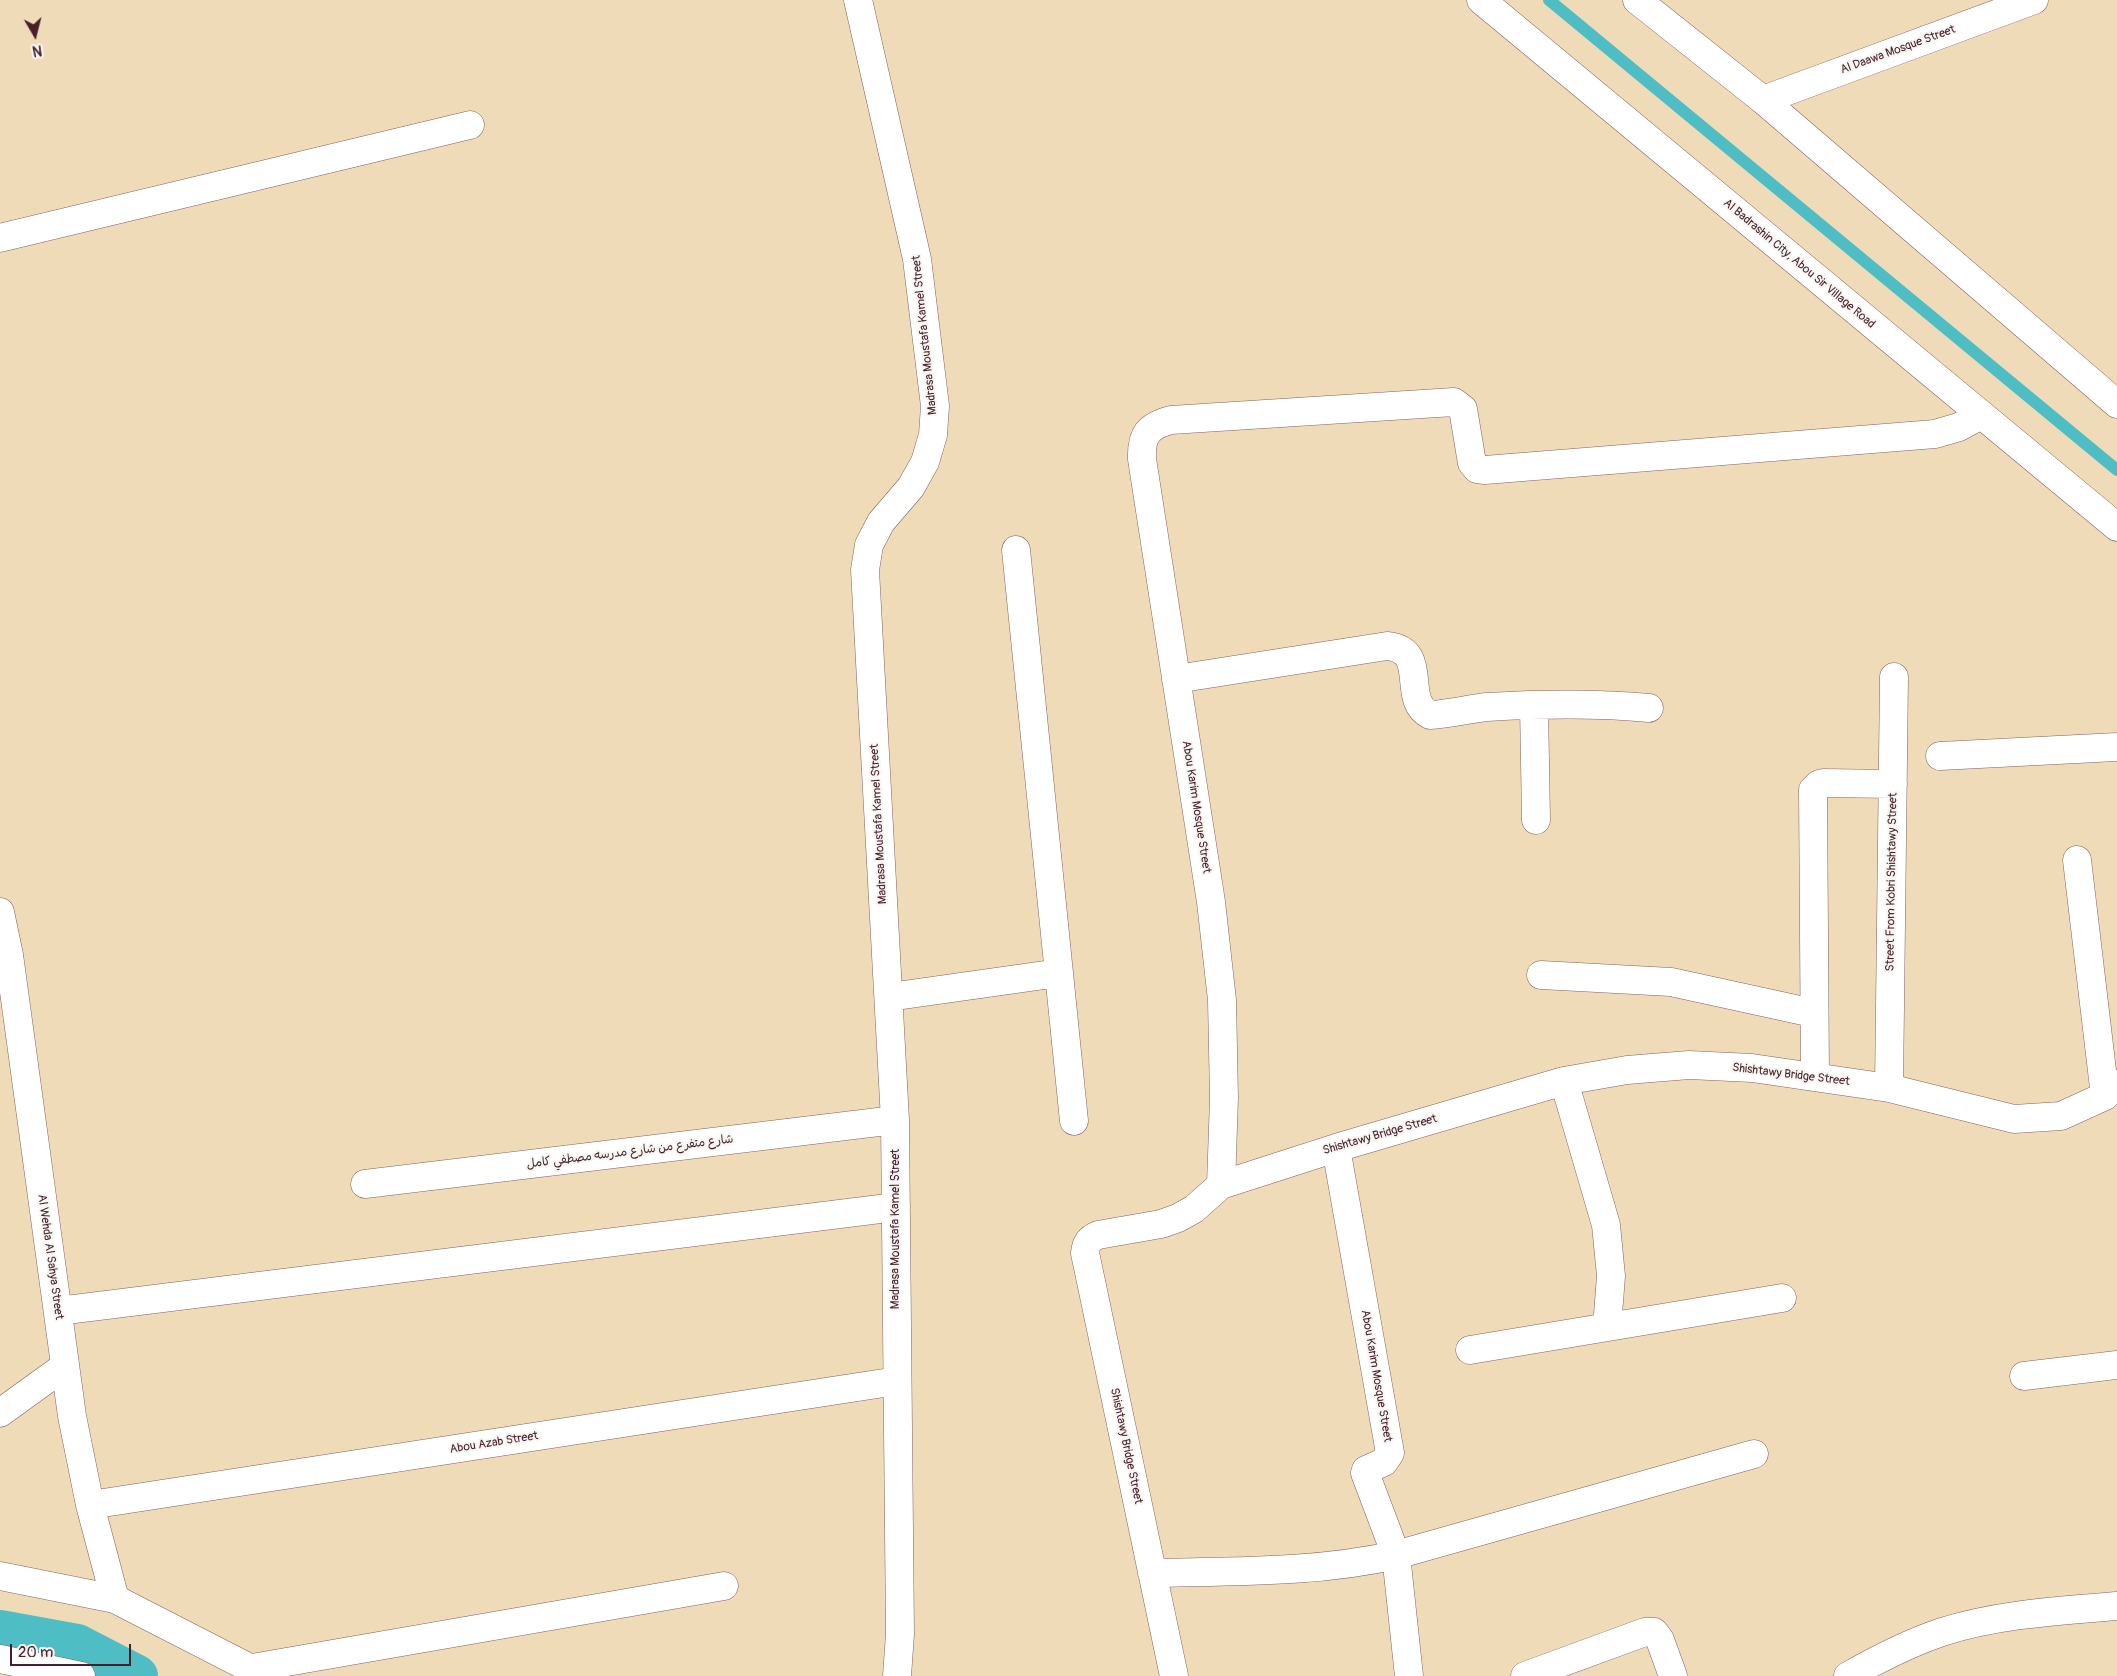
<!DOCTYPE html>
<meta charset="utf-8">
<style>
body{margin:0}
#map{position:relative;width:2117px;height:1676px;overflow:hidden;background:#f0dbb9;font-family:Pangolin,sans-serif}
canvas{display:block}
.north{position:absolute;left:10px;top:10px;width:50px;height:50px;-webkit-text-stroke:4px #f6f6f2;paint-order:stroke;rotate:172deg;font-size:14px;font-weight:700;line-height:20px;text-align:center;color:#4a1f2b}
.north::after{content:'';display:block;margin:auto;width:18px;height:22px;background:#4a1f2b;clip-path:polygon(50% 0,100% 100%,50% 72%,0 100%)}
.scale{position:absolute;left:10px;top:1644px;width:121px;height:22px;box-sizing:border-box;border:2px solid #4a1f2b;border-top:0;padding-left:6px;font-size:15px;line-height:18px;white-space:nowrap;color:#4a1f2b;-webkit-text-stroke:4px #f6f6f2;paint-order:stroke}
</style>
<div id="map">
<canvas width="2117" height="1676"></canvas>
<div class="north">N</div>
<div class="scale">20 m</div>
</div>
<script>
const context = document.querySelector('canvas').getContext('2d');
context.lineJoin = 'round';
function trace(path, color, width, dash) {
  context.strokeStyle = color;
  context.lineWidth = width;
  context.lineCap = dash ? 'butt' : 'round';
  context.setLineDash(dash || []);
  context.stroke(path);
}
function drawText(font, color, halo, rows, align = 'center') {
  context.font = font + ' Pangolin,"Playpen Sans Arabic",sans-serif';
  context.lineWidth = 4;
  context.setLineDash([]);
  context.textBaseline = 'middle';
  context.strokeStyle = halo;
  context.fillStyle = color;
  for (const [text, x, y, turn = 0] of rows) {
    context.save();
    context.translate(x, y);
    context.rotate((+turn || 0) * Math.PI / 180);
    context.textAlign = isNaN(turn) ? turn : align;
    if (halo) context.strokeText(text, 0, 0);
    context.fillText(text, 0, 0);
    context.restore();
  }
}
const stream = new Path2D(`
 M1549,0L2117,470`);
const canal = new Path2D(`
 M0,1631L77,1645L137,1676`);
const minor = new Path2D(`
 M858,0L917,259L935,406L933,435L925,462L911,487L881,522L869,545L865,570L895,1120L900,1634L897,1676
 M1763,100L2034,0
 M0,238L470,125
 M1016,550L1074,1121
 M1176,679L1387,646C1431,650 1400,700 1430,715C1449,714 1468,709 1487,707C1540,704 1596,703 1649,708
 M1534,705L1536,820
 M1940,756L2117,747
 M2077,860L2105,1096
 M0,912L9,955L72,1416L90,1505L115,1599
 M1541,975L1671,982L1813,1013
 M889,997L1059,973
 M1815,1077L1813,790L1819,784L1823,783L1893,784
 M1564,1081L1606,1225L1611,1276L1607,1327
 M1889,1088L1894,677
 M1336,1148L1390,1453L1384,1462L1366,1470L1365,1473L1396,1555L1409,1676
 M365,1184L895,1120
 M1221,1185L1224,1098L1222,1000L1211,902L1142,459C1141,435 1148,426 1171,420L1454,402L1463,409L1472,463L1477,469L1485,470L1935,434L1959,427L1981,415
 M58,1311L896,1207
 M1470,1350L1782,1298
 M2024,1376L2117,1365
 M0,1413L65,1366
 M90,1505L897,1381
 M1152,1573C1234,1571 1316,1573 1396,1555L1754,1454
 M252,1668L724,1586
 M1174,1676L1085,1253C1086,1243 1089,1239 1098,1235L1161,1224L1178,1218L1194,1209L1221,1185L1336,1148L1564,1081L1627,1070L1689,1065L1752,1068L1889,1088L2014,1119L2061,1116L2105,1096L2117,1084
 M1525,1676L1645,1632H1654L1660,1640L1673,1676
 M1848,1676C1878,1659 1909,1643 1942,1632C1998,1614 2058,1611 2117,1606`);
const tertiary = new Path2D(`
 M1481,0L2117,527
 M1637,0L1763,100L2117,404
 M0,1576L115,1599L265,1676
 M0,1659L81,1676`);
const streetNames = [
 ["Al Daawa Mosque Street",1898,50,-20],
 ["Al Badrashin City, Abou Sir Village Road",1799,264,40],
 ["Madrasa Moustafa Kamel Street",925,335,-96],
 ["Abou Karim Mosque Street",1196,807,81],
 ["Madrasa Moustafa Kamel Street",879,824,-93],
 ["Street From Kobri Shishtawy Street",1892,882,-89],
 ["Shishtawy Bridge Street",1791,1075,7],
 ["Shishtawy Bridge Street",1380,1135,-16],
 ["شارع متفرع من شارع مدرسه مصطفي كامل",630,1152,-7],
 ["Madrasa Moustafa Kamel Street",896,1229,-90],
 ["Al Wehda Al Sahya Street",50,1257,82],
 ["Abou Karim Mosque Street",1376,1376,80],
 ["Abou Azab Street",494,1443,-9],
 ["Shishtawy Bridge Street",1126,1446,78]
];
trace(stream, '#4fbec4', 12);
trace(canal, '#4fbec4', 42);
trace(minor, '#84615d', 29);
trace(tertiary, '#84615d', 29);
trace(minor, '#fff', 28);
trace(tertiary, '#fff', 28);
drawText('12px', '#4a1f2b', '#f6f6f2', streetNames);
</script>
